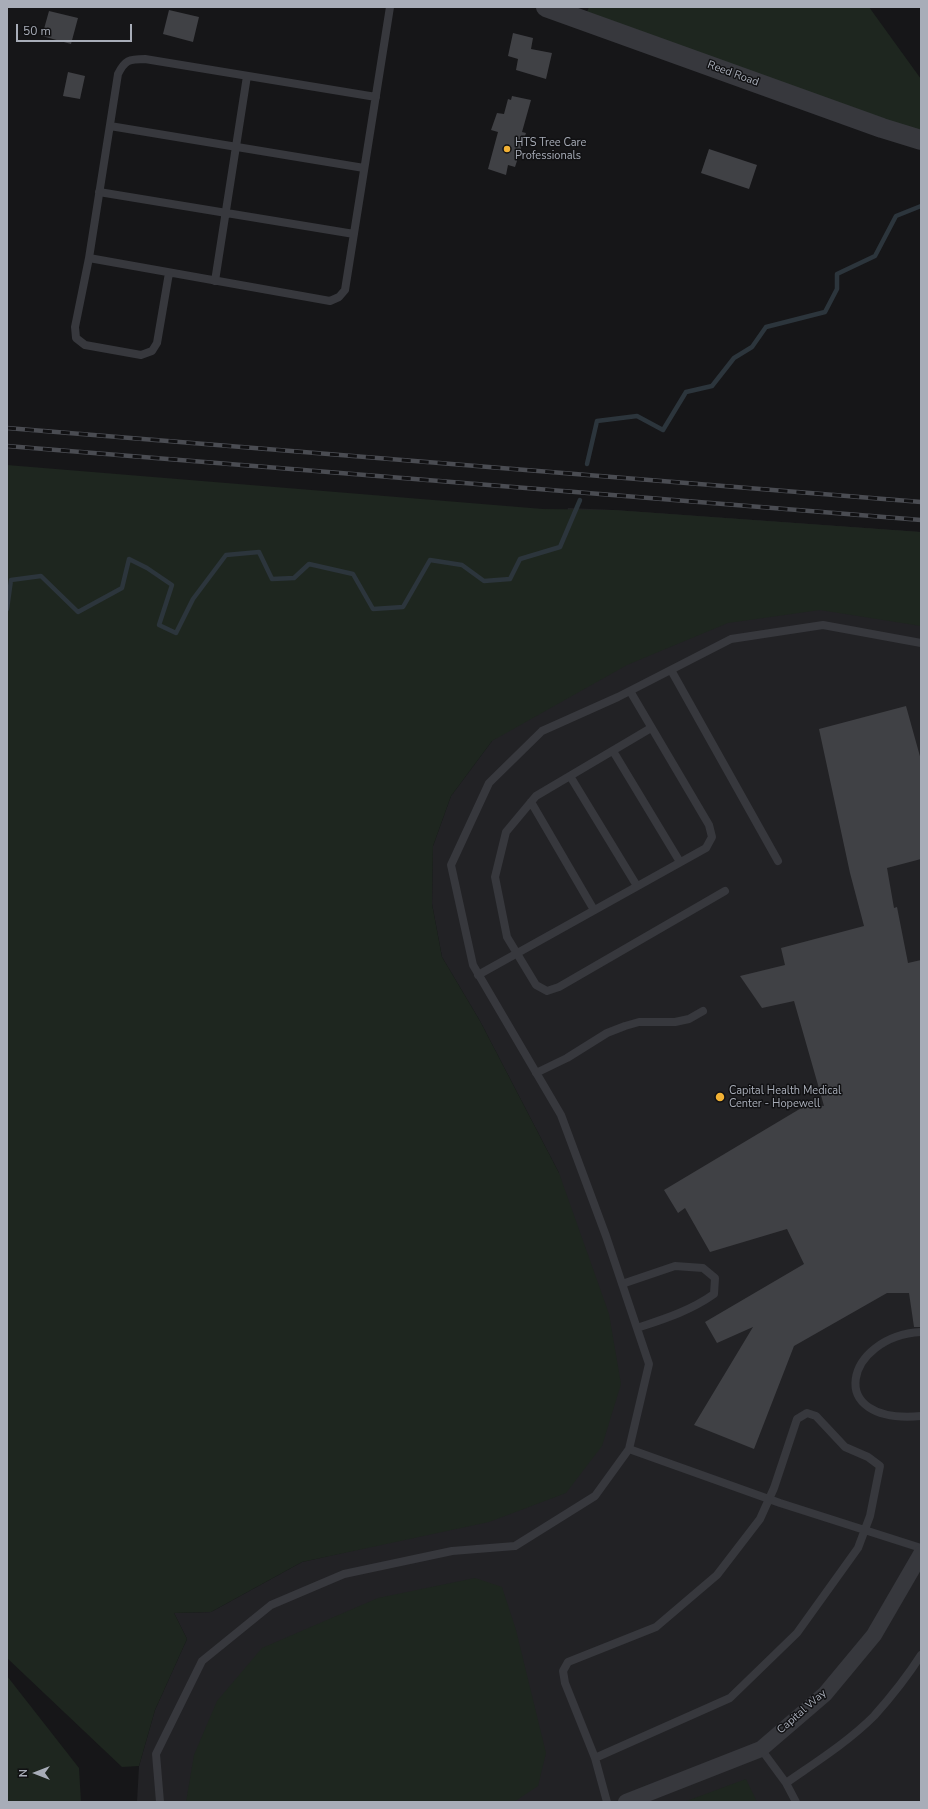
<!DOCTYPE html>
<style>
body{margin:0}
#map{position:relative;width:928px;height:1809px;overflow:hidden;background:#161618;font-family:"Nunito Sans",sans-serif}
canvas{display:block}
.frame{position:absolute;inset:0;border:8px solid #a8adb8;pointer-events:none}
.north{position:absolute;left:16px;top:1753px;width:40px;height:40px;-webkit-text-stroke:3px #111113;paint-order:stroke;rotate:270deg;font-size:11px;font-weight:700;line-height:16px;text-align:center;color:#a8adb8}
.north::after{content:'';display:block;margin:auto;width:14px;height:18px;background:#a8adb8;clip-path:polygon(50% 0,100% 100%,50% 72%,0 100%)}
.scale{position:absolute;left:16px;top:24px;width:116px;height:18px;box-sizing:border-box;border:2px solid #a8adb8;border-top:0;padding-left:5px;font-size:12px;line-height:14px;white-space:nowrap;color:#a8adb8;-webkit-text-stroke:3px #111113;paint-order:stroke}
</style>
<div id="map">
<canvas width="928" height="1809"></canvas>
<div class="frame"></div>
<div class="north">N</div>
<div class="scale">50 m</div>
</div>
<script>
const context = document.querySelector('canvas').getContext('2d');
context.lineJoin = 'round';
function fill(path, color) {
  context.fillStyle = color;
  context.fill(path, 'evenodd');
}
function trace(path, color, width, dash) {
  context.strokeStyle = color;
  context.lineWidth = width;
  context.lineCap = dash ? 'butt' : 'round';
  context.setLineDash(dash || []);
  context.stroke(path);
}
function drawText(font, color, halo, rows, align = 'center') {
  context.font = font + ' "Nunito Sans",sans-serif';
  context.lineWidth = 3;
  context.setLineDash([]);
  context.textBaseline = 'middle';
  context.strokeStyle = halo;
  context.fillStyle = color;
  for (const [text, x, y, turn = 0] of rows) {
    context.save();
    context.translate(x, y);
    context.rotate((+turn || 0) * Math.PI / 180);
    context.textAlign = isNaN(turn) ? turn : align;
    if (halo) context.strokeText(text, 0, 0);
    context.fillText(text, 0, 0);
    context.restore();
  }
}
const built = new Path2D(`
 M568,508L614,510L921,532V1802H137L139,1766L155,1710L187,1639L174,1613L211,1612L302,1562L390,1542L559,1173L480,1021L442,957L432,904L433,846L451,796L492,741Z`);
const green = new Path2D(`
 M589,7H869L921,79V136L585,17Z
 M7,465L543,509L614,510L921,532V626L820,610L728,623L627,665L492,741L451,796L433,846L432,904L442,957L480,1021L559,1173L609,1314L621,1384L602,1446L566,1493L489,1522L302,1562L211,1612L174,1613L187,1639L155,1710L139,1766L122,1767L7,1658Z
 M475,1578L502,1587L516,1630L546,1753L538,1786L514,1802H186L194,1755L217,1701L262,1648L378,1598Z
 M7,1676L79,1768L81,1802H7Z
 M746,1779L757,1802H684Z`);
const stream = new Path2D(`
 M587,464L597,421L637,416L663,430L686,392L712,386L734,358L752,347L766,327L825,312L837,289V274L875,256L896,216L921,206
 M7,609L11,580L41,576L78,612L122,588L129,559L147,568L172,585L159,625L176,633L193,599L226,555L259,552L272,579L294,578L309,564L353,574L373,609L403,607L430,560L462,565L484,581L510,579L520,559L560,547L580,500`);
const building = new Path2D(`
 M169,10L199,17L193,42L163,34Z
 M49,11L78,18L71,44L42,36Z
 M513,33L533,38L531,49L552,53L546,79L516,70L518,59L508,56Z
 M68,72L85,76L80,99L63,96Z
 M512,96L531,100L522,132L526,133L515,167L508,165L506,175L488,169L498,132L491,130L497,113L504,114L508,99L511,100Z
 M709,149L757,165L749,189L701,173Z
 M906,706L921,760V859L887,868L894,908L897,907L908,963L921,960V1327H914L909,1293H887L794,1346L754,1449L694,1425L753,1327L717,1343L705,1322L804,1264L787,1229L710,1252L685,1208L678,1213L664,1190L808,1104L824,1106L794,1001L762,1008L740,976L785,965L781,948L864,926L850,873L819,729Z`);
const service = new Path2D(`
 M110,126L364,168
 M99,192L354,234
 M89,258L330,301L339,297L345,290L390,7
 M169,273L157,343L152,351L141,355L85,345L76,338L75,327L89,258L118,74C125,60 129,59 145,59L376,97
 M215,281L247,76
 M671,670L778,861
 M651,728L536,796L506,832L495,877L507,937L536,985L547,991L559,987L725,891
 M613,751L680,862
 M570,776L637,886
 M531,802L594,910
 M478,975L706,848L712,837L709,825L630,691
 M536,1073L567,1058L607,1033L625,1026L639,1022H675L689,1019L703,1011
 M622,1284L675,1266L703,1268L715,1278L714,1294C690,1311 664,1319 637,1328
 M921,1332C846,1336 822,1425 921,1416
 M629,1449L780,1503L921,1548
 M761,1749L786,1783L796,1802
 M595,1758L730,1698L797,1633L858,1548L870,1516L880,1466L868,1457L845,1447L816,1416L807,1413L797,1419L774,1488L760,1519L717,1575L656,1627L568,1662L563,1671L565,1683L595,1758L607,1802
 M786,1783C816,1762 848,1742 874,1716C891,1697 907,1677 921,1655
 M160,1802L156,1754L202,1661L271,1605L344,1574L452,1551L515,1546L595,1496L629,1449L649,1364L606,1236L561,1115L473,965L451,865L489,783L542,731L618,697L731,639L823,625L921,643`);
const minor = new Path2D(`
 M626,1802L761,1749L825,1694L874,1635L921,1554`);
const tertiary = new Path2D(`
 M546,7L882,128L921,140`);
const rail = new Path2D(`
 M7,428L921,502
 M7,446L921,520`);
const markers = [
 [507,149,4,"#f2b134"],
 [720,1097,5,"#f2b134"]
];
const streetNames = [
 ["Reed Road",733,74,20],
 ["Capital Way",802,1712,-41]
];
const poiNames = [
 ["HTS Tree Care",515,143],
 ["Professionals",515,156],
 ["Capital Health Medical",729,1091],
 ["Center - Hopewell",729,1104]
];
fill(built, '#222225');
fill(green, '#1e261f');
trace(stream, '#2c353c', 4.5);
fill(building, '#404145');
trace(service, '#37383d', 8);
trace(minor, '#37383d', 16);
trace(tertiary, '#37383d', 20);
trace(rail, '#4a4c52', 4.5);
trace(rail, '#111113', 3, [9]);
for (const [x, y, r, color] of markers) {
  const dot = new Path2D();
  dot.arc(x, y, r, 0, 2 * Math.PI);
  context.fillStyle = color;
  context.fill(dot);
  trace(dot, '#111113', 1.5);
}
drawText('11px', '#a8adb8', '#111113', streetNames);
drawText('11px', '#a8adb8', '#111113', poiNames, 'left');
</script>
